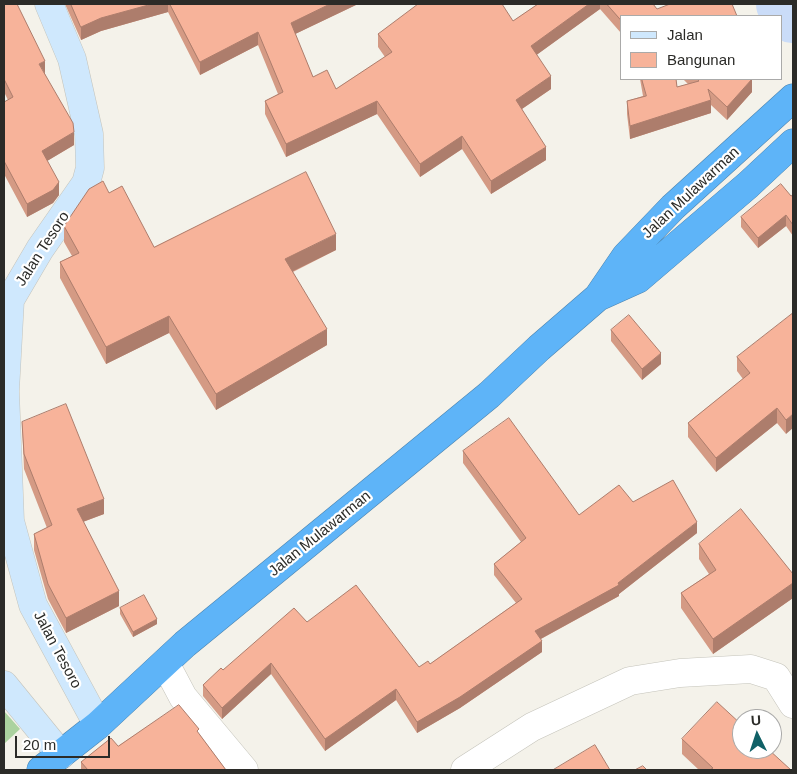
<!DOCTYPE html>
<style>
body{margin:0}
#map{position:relative;width:797px;height:774px;overflow:hidden;background:#f4f2ea;font-family:Helvetica,sans-serif}
canvas{display:block}
.frame{position:absolute;inset:0;border:5px solid #2b2b28;pointer-events:none}
.legend{position:absolute;left:620px;top:15px;width:162px;height:65px;box-sizing:border-box;background:#fff;border:1px solid #aaaaa9;margin:0;padding:6px 9px;list-style:none;font-size:15px;color:#2b2b28}
.legend li{display:flex;align-items:center;gap:10px;height:25px}
.legend b{width:25px;border:1px solid #aaaaa9}
.north{position:absolute;left:732px;top:709px;width:50px;height:50px;box-sizing:border-box;background:#fff;border:1px solid #aaaaa9;border-radius:50%;rotate:356deg;font-size:14px;font-weight:700;line-height:20px;text-align:center;color:#2b2b28}
.north::after{content:'';display:block;margin:auto;width:18px;height:22px;background:#116167;clip-path:polygon(50% 0,100% 100%,50% 72%,0 100%)}
.scale{position:absolute;left:15px;top:736px;width:95px;height:22px;box-sizing:border-box;border:2px solid #2b2b28;border-top:0;padding-left:6px;font-size:15px;line-height:18px;white-space:nowrap;color:#2b2b28;-webkit-text-stroke:4px #fff;paint-order:stroke}
</style>
<div id="map">
<canvas width="797" height="774"></canvas>
<div class="frame"></div>
<ul class="legend">
<li><b style="height:6px;background:#cfe8fd"></b>Jalan</li>
<li><b style="height:14px;background:#f7b39a"></b>Bangunan</li>
</ul>
<div class="north">U</div>
<div class="scale">20 m</div>
</div>
<script>
const context = document.querySelector('canvas').getContext('2d');
context.lineJoin = 'round';
function fill(path, color) {
  context.fillStyle = color;
  context.fill(path, 'evenodd');
}
function trace(path, color, width, dash) {
  context.strokeStyle = color;
  context.lineWidth = width;
  context.lineCap = dash ? 'butt' : 'round';
  context.setLineDash(dash || []);
  context.stroke(path);
}
function drawText(font, color, halo, rows, align = 'center') {
  context.font = font + ' Helvetica,sans-serif';
  context.lineWidth = 4.5;
  context.setLineDash([]);
  context.textBaseline = 'middle';
  context.strokeStyle = halo;
  context.fillStyle = color;
  for (const [text, x, y, turn = 0] of rows) {
    context.save();
    context.translate(x, y);
    context.rotate((+turn || 0) * Math.PI / 180);
    context.textAlign = isNaN(turn) ? turn : align;
    if (halo) context.strokeText(text, 0, 0);
    context.fillText(text, 0, 0);
    context.restore();
  }
}
const green = new Path2D(`
 M4,711L20,729L4,744Z`);
const river = new Path2D(`
 M785,4L793,14`);
const street = new Path2D(`
 M165,663L183,697L244,770
 M465,770L532,727L630,681L680,673L751,669L776,677L793,704`);
const secondary = new Path2D(`
 M49,4L72,59L89,134L90,168L86,183L40,249L10,300L5,391L10,521L33,605L98,725
 M4,685L61,755`);
const highway = new Path2D(`
 M598,297L626,256L673,207L793,98
 M41,770L98,725L185,644L489,395L539,348L598,297L638,279L748,185L793,143`);
const wall = new Path2D(`
 M4,4L45,74L74,145L47,161L59,195L53,203L27,217L4,174V102L8,100L4,92Z
 M65,4H358L295,34L313,77L336,89L385,57L378,47V34L513,21L538,4H653L657,9L732,4L621,16V33L600,9L536,55L551,89L522,109L546,160L491,194L462,149L420,177L377,114L286,157L265,114V101L278,94L258,45L200,75L168,12L101,31L81,40Z
 M640,79H676L677,87L688,84L683,79H752V92L727,120L711,105V113L630,139L627,114V101L643,96Z
 M109,193L154,247L336,250L293,272L327,345L216,410L169,333L106,364L60,278V262L72,256L64,242V226Z
 M793,195V236L786,226L758,248L741,227V217L791,196Z
 M792,314L786,434L777,423L716,472L688,437V423L743,379L737,371V357Z
 M611,330L661,364L642,380L611,341Z
 M22,422L104,514L83,522L119,606L66,633L48,599L34,550V534L47,528L24,469Z
 M463,451L579,515L633,502L697,533L619,594V596L541,639L542,652L460,708L417,733L396,700L325,751L271,674L222,719L203,696V685L223,670L307,622L419,667L430,664L516,603L494,575V564L521,542L463,463Z
 M699,544L793,574V598L713,654L681,608V593L709,574L699,559Z
 M120,608L157,624L133,637L120,614Z
 M199,734L226,770H81V762L118,746Z
 M682,739L791,770H699L682,754Z`);
const shadedWall = new Path2D(`
 M152,4H168V12L101,31L81,40V27L101,18Z
 M330,4H358L291,36V23Z
 M589,4H600V9L531,59V46Z
 M258,32V45L200,75V62Z
 M45,61V74L39,64Z
 M551,76V89L516,113V100Z
 M752,79V92L727,120V107Z
 M711,100V113L630,139V126Z
 M377,101V114L286,157V144Z
 M74,132V145L42,164V151Z
 M462,136V149L420,177V164Z
 M546,147V160L491,194V181Z
 M59,182V195L53,203L27,217V204Z
 M786,215V226L758,248V238Z
 M336,234V250L285,275V259Z
 M169,316V333L106,364V347Z
 M327,329V345L216,410V394Z
 M661,353V364L642,380V369Z
 M777,408V423L716,472V458Z
 M793,414V428L786,434V420Z
 M104,499V514L77,524V509Z
 M697,522V533L619,594V596L535,642V631L618,583Z
 M793,583V598L713,654V639Z
 M119,591V606L66,633V618Z
 M157,619V624L133,637V632Z
 M542,641V652L460,708L417,733V722Z
 M271,663V674L222,719V708Z
 M396,689V700L325,751V739Z`);
const building = new Path2D(`
 M4,4H17L45,61L39,64L73,123L74,132L42,151L59,182L53,190L27,204L4,161V102L13,97L4,79Z
 M71,4H152L101,18L81,27Z
 M170,4H330L291,23L313,77L327,70L336,89L392,52L378,34L418,4H502L513,21L538,4H589L531,46L551,76L516,100L546,147L491,181L462,136L420,164L377,101L286,144L265,101L283,92L258,32L200,62Z
 M607,4H653L657,9L670,4H732L737,16H621V20Z
 M642,79H676L677,87L699,81L697,79H752L727,107L708,89L711,100L630,126L627,101L646,96Z
 M306,172L336,234L285,259L327,329L216,394L169,316L106,347L60,262L79,253L64,226L89,189L103,181L109,193L122,186L154,247Z
 M781,184L791,196L793,195V225L786,215L758,238L741,217Z
 M792,314L793,316V414L786,420L777,408L716,458L688,423L750,373L737,357Z
 M629,315L661,353L642,369L611,330Z
 M66,404L104,499L77,509L119,591L66,618L48,584L34,534L52,525L24,454L22,422Z
 M509,418L579,515L619,485L633,502L673,480L697,522L618,583L619,585L535,631L542,641L460,697L417,722L396,689L325,739L271,663L222,708L203,685L221,668L223,670L294,608L307,622L356,585L419,667L428,661L430,664L522,599L494,564L526,538L463,451Z
 M741,509L793,574V583L713,639L681,593L716,570L699,544Z
 M144,595L157,619L133,632L120,608Z
 M717,702L742,725V749H768L791,770H710L713,768L682,739Z
 M179,705L199,729L197,731L226,770H88L81,762L111,738L118,746Z
 M595,745L610,770H553Z
 M643,766L647,770H635Z`);
const streetNames = [
 ["Jalan Mulawarman",691,193,-43],
 ["Jalan Tesoro",43,249,-57],
 ["Jalan Mulawarman",320,534,-39],
 ["Jalan Tesoro",57,650,62]
];
fill(green, '#abd29f');
trace(river, '#cadcf8', 58);
trace(street, '#c4c3ba', 29);
trace(secondary, '#c4c3ba', 29);
trace(highway, '#4c84af', 29);
trace(street, '#fff', 28);
trace(secondary, '#cfe8fd', 28);
trace(highway, '#5eb4f8', 28);
fill(wall, '#d49a84');
fill(shadedWall, '#ad7d6c');
fill(building, '#f7b39a');
trace(building, '#ad7d6c', 1);
drawText('15px', '#2b2b28', '#fff', streetNames);
</script>
